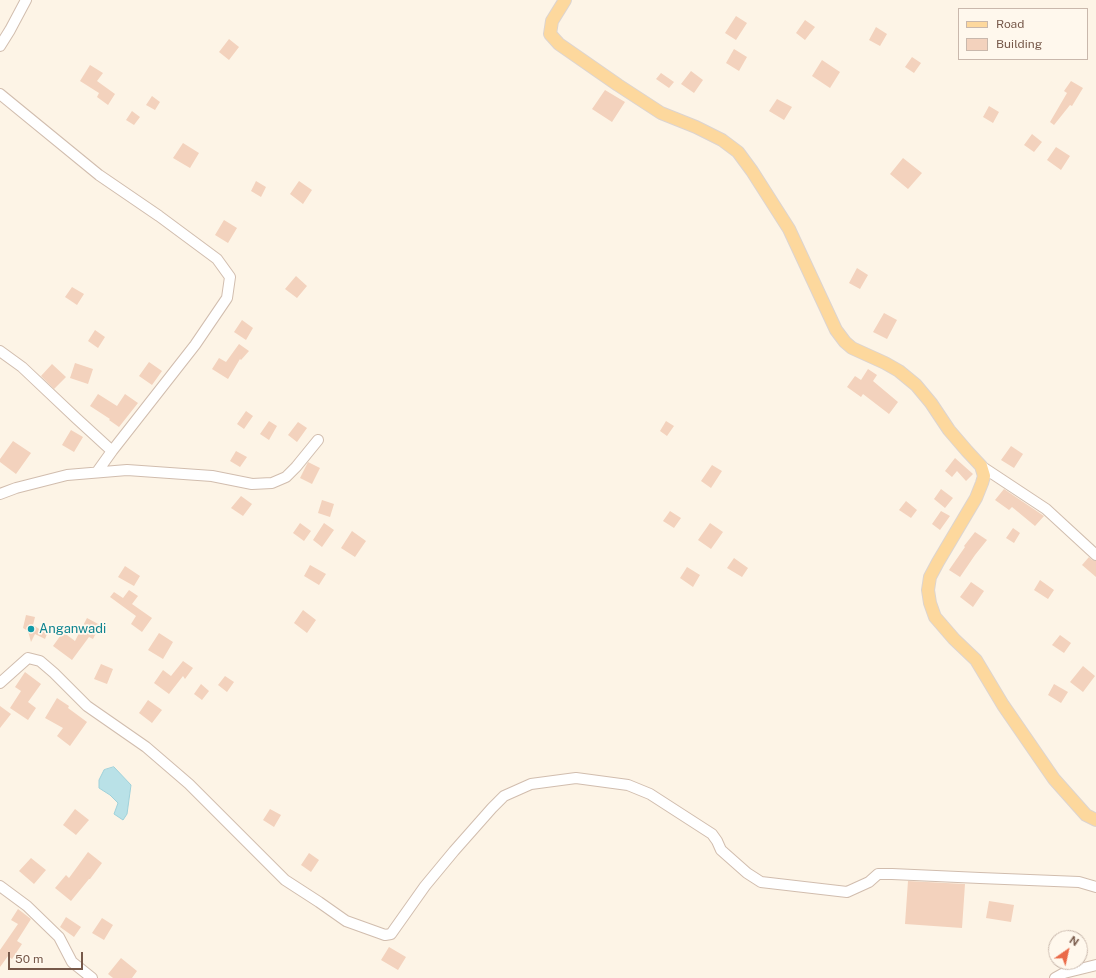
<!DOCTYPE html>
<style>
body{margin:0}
#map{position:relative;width:1096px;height:978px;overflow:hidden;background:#fdf4e6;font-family:"Public Sans",sans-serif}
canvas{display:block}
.legend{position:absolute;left:958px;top:8px;width:130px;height:52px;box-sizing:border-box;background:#fff8ed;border:1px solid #c9b8ac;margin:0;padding:5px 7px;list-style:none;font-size:12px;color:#77594a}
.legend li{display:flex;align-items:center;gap:8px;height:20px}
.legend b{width:20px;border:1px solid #c9b8ac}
.north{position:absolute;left:1048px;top:930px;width:40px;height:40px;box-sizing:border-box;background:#fff8ed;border:1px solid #c9b8ac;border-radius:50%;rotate:34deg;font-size:11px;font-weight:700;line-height:16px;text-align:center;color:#77594a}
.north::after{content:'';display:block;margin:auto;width:14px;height:18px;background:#ea6a48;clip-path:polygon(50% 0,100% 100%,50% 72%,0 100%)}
.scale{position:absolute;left:8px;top:952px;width:75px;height:18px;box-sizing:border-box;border:2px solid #77594a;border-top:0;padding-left:5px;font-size:12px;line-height:14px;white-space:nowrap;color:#77594a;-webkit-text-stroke:3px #fff8ed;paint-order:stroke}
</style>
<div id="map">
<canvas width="1096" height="978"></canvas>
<ul class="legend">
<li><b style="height:5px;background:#fdd89d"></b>Road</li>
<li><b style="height:11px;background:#f3d2bd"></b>Building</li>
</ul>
<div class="north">N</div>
<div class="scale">50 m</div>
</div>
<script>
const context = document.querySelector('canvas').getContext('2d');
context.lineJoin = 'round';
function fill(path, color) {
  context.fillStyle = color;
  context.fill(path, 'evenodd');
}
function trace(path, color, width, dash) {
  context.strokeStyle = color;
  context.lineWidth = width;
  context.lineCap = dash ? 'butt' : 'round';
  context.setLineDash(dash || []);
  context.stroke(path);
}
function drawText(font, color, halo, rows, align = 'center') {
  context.font = font + ' "Public Sans",sans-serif';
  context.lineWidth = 3.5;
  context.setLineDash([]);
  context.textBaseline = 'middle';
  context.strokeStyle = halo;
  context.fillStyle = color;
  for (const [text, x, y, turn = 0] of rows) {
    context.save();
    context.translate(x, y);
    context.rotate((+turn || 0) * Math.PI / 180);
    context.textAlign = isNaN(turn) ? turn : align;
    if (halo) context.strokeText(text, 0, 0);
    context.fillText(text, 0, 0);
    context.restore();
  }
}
const water = new Path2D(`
 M114,767L131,785L127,814L123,820L114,814L118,803L110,795L99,788V780L104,770Z`);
const building = new Path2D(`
 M736,16L747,23L736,40L725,33Z
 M805,20L815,27L805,40L796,33Z
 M876,27L887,34L880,46L869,40Z
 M229,39L239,47L229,60L219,52Z
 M734,49L747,57L739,71L726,63Z
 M912,57L921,63L914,73L905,67Z
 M822,60L840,72L830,88L812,76Z
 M90,65L103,73L97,81L115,94L108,105L97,97L99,93L80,81Z
 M691,71L703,80L694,93L681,84Z
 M661,73L674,82L669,88L656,79Z
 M1071,81L1083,88L1072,106L1070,105L1054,125L1050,122L1067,93L1064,91Z
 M605,90L625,102L612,122L592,109Z
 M152,96L160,102L155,110L146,105Z
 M777,99L792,107L784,120L769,111Z
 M989,106L999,112L993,123L983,117Z
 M132,111L140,117L134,125L126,120Z
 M1032,134L1042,142L1034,152L1024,145Z
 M183,143L199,153L190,168L173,158Z
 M1056,147L1070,156L1061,170L1047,160Z
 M903,158L922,173L908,189L890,174Z
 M256,181L266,187L261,197L251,191Z
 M299,181L312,190L303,204L290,194Z
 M224,220L237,228L228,243L215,235Z
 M857,268L868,275L860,289L849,283Z
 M296,276L307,286L297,298L285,289Z
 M72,287L84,294L77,305L65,297Z
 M884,313L897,320L887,339L873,332Z
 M242,320L253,328L246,340L234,332Z
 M95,330L105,337L98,348L88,341Z
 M239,344L249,351L241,360L240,359L228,379L212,369L219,358L226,362Z
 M149,362L162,371L152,385L139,376Z
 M75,363L93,369L88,384L70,378Z
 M52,364L66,377L54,389L41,376Z
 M868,369L877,375L873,381L898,402L889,414L863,394L861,397L847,387L855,376L861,380Z
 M98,394L117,406L125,394L138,403L119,427L109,420L110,419L90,406Z
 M246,411L253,416L244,429L237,424Z
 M269,421L277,426L269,440L260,434Z
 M666,421L674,426L667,436L660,431Z
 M298,422L307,428L297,442L288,435Z
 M71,430L83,437L74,452L62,445Z
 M13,441L31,453L16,474L0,462V459Z
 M1011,446L1023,454L1014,468L1001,460Z
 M236,451L247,457L240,467L230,461Z
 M955,458L973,474L966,481L957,471L952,477L945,471Z
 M308,462L320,468L312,484L300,478Z
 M712,465L722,471L711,488L701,481Z
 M941,489L953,498L945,508L934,499Z
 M1004,489L1044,516L1035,526L1012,507L1009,510L995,500Z
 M241,496L252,504L243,516L231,508Z
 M322,500L334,504L330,517L318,513Z
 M906,501L917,510L911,518L899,510Z
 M670,511L681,518L674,528L663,521Z
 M941,511L950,516L940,530L932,524Z
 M300,523L311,531L304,541L293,533Z
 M324,523L334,530L322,547L313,540Z
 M710,523L723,532L711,549L698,540Z
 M1013,528L1020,533L1014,543L1006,538Z
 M352,531L366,541L355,557L341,548Z
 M975,532L987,540L975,555L960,577L949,570L965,547L964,546Z
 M1089,557L1092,560L1096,561V577L1082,565Z
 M734,558L748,568L742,577L727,568Z
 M310,565L326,574L319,585L304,576Z
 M125,566L140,576L134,586L118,577Z
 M687,567L700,575L693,587L680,578Z
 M1040,580L1054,590L1048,599L1034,590Z
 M971,582L984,591L973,607L960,597Z
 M129,590L138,596L132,604L152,618L142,632L131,624L136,616L110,597L114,592L123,598Z
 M303,610L316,620L307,633L294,623Z
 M26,615L35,617L33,625L47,634L45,639L35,634L31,642L28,631L23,628Z
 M87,618L100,625L93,639L89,637L72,660L53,646L63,632L75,641Z
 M159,633L173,642L163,659L148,650Z
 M1060,635L1071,643L1064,653L1052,645Z
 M183,661L193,668L185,679L183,676L169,694L154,683L163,670L171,676Z
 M101,664L113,669L107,684L94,679Z
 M1083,666L1095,676L1083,692L1070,682Z
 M25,672L41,684L28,702L36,708L28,720L10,708L21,691L15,687Z
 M225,676L234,682L227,692L218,685Z
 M201,684L209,691L202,700L194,694Z
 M1054,684L1068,692L1061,703L1048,695Z
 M57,698L69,706L68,708L87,722L70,746L57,736L63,728L45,718Z
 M148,700L162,710L152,723L139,713Z
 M0,706L11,714L0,728Z
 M75,809L89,820L76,835L63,825Z
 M270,809L281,815L274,827L263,820Z
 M88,852L102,863L90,879H89L71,901L55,888L66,875L69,878Z
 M309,853L319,860L311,872L301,865Z
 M31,858L46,870L34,884L19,871Z
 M908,881L965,884L962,928L905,924Z
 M989,901L1014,905L1011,922L986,918Z
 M18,909L31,919L17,941L22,944L12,959L8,956L0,967V950L18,924L11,920Z
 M66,917L81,927L74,937L60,927Z
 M102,918L113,925L104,940L92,933Z
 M389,947L406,957L398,970L381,960Z
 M121,958L137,971L132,978H113L108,974Z`);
const minor = new Path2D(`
 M0,46L10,30L26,0
 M0,94L99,175L159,216L217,259L230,277L227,298L195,345L112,451L76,418L22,367L0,351
 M981,466L1046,509L1096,555
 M97,472L112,451
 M0,494L16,488L67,475L127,470L212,476L252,484L272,483L286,477L296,467L318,440
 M0,683L28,658L40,661L54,673L87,706L146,747L189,784L285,880L319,902L346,921L385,935L391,934L425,886L454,851L492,808L504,796L531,784L576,778L628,785L650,794L712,834L717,841L721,850L747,873L761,882L847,892L869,882L878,874H892L980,878L1079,882L1096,887
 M0,886L27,906L59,937L72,962L92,978
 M1055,978L1064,973L1096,965`);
const major = new Path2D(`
 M565,0L552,21L550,34L559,44L618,85L661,113L696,127L722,140L738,152L752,171L789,229L836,330L845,342L852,348L885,363L899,371L916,385L931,403L949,430L967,451L981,466L984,476L982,483L976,498L938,562L930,577L928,590L930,603L935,617L954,639L976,660L1003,705L1054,779L1086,815L1096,820`);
const markers = [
 [31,629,4,"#0f9aa8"]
];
const cultureNames = [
 ["Anganwadi",39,629]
];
fill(water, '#b9e1e7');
trace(water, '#9fd1da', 1);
fill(building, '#f3d2bd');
trace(minor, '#d1bdae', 12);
trace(major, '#dcd4d0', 14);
trace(minor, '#fff', 10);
trace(major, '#fdd89d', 12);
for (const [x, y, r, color] of markers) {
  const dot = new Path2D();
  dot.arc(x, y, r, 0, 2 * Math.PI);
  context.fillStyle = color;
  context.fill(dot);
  trace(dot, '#fff8ed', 1.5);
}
drawText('13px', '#0d838f', '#fff8ed', cultureNames, 'left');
</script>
